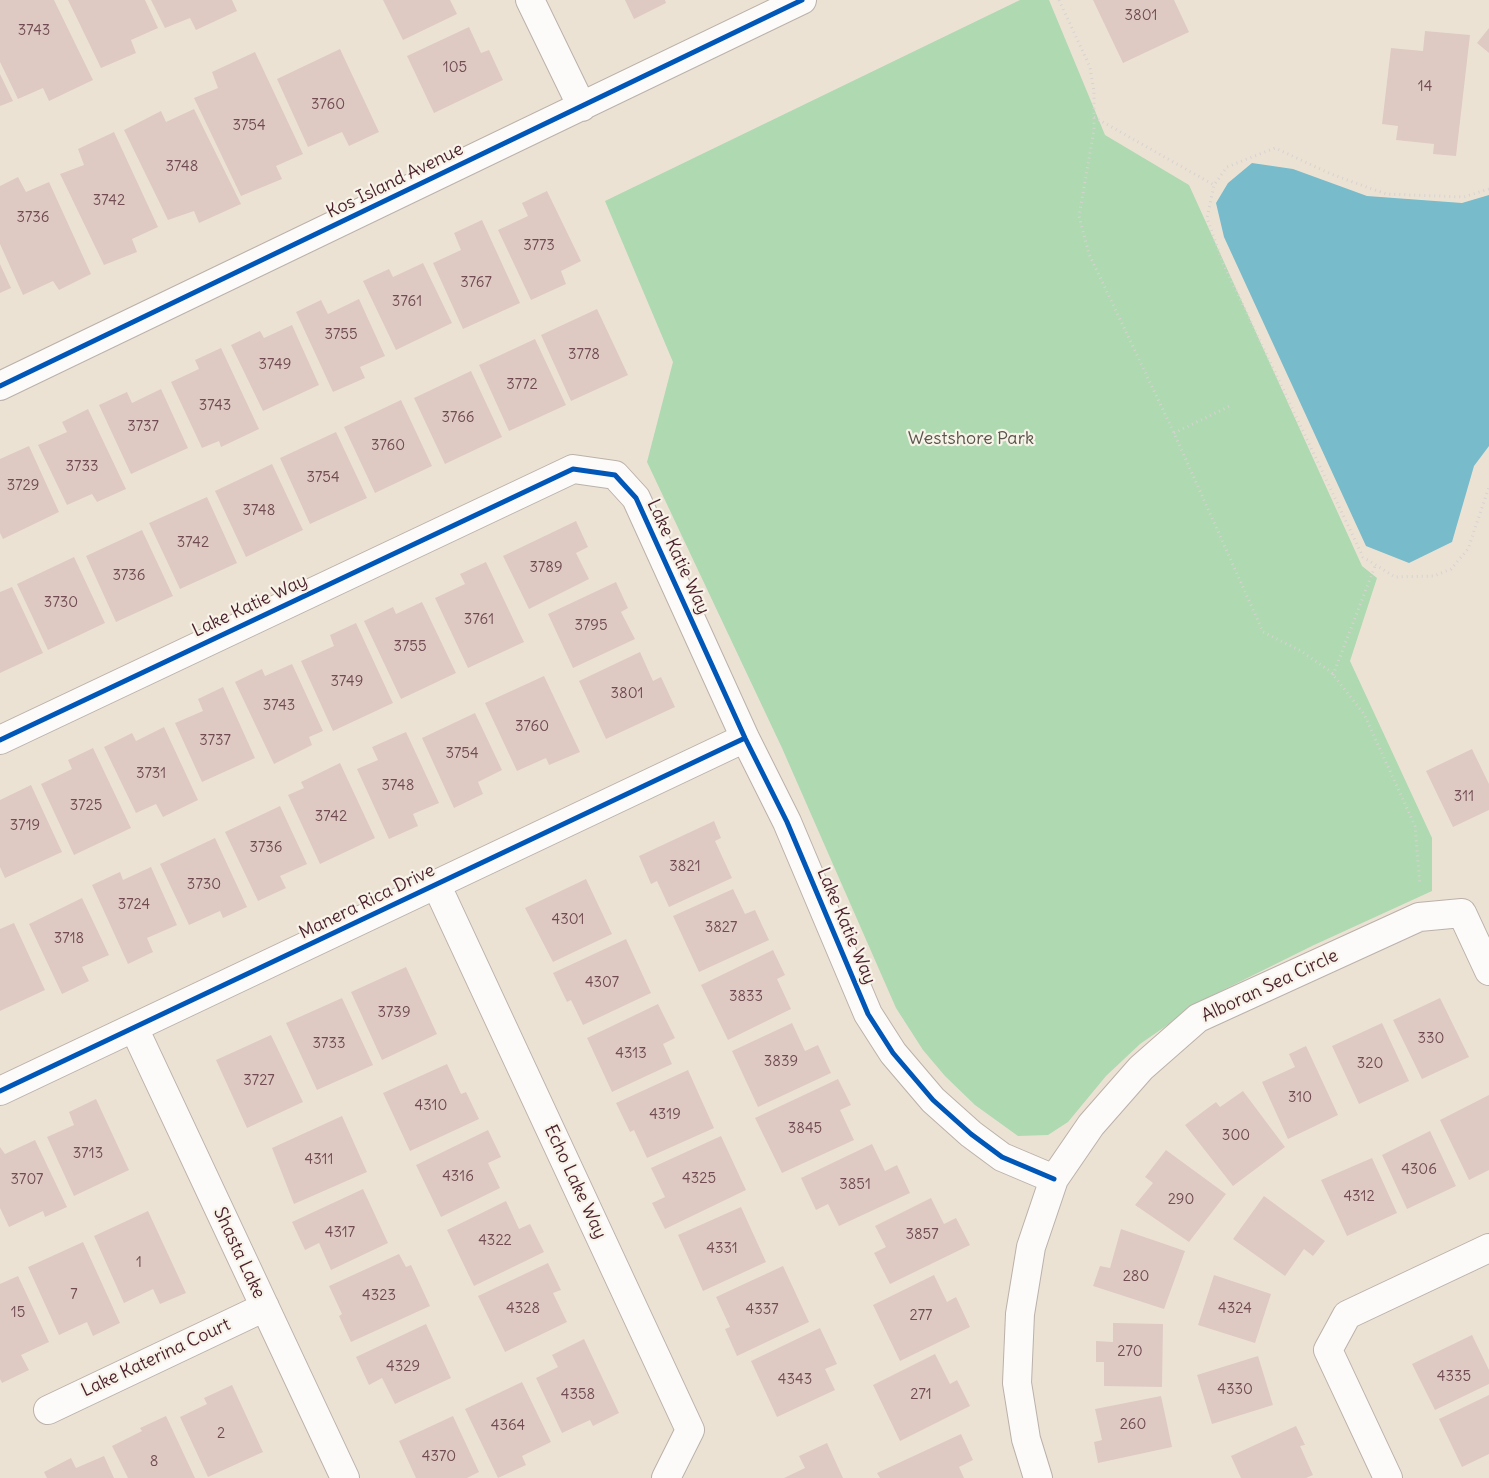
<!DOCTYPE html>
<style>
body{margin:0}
canvas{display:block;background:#ebe2d4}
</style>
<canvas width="1489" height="1478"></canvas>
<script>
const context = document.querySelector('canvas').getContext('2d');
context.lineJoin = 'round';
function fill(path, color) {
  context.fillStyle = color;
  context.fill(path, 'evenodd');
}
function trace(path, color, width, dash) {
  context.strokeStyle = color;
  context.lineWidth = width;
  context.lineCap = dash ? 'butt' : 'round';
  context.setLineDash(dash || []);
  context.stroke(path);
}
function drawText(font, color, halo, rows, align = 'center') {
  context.font = font + ' Delius,sans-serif';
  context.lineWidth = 4.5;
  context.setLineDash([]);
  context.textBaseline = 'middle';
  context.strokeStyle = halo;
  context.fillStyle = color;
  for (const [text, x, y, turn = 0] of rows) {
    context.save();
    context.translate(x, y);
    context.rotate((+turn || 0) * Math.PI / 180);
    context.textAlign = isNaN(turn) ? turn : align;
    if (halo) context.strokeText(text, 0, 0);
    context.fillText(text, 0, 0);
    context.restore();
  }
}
const green = new Path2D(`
 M1020,0H1049L1105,135L1189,185L1362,566L1377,578L1350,661L1432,838V891L1314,945L1205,999L1140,1044L1106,1076L1068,1122L1048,1135L1018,1136L975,1105L945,1076L923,1050L896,1008L782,748L647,462L673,362L605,201Z`);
const water = new Path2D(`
 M1252,163L1293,169L1367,196L1462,203L1489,195V446L1474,466L1452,542L1409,563L1366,546L1224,237L1216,203L1228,183Z`);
const building = new Path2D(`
 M0,0H54L93,80L49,101L43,88L18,99L0,62Z
 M68,0H145L158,28L131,40L136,53L101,68Z
 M151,0H232L237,11L196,30L190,18L165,28Z
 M383,0H450L457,14L403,40Z
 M625,0H665L666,3L634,19Z
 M1093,0H1174L1189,32L1123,63Z
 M469,27L481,53L489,50L503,80L434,113L407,56Z
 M1489,28V53L1477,43Z
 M1425,31L1470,35L1456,156L1433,154L1434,144L1396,140L1398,126L1382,124L1391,48L1423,51Z
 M340,49L379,132L349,146L342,132L308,147L277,79Z
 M255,52L303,154L276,166L282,179L241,196L194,98L218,88L212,72Z
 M0,74L13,101L0,106Z
 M194,109L241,204L199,223L194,211L168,220L124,130L161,111L166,122Z
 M114,132L158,227L132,239L137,252L104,265L60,174L84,165L78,149Z
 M18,177L26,192L49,182L91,274L59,290L53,281L23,295L0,244V186Z
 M547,191L581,261L561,271L566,284L531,300L498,230L528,216L522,203Z
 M482,220L520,303L463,329L433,263L461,250L454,233Z
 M423,263L452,323L396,350L363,281L389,269L393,277Z
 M0,264L11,288L0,293Z
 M359,299L385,356L360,367L365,378L333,392L296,312L321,300L328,314Z
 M597,309L628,375L571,401L541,335Z
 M292,325L319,385L263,411L231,345L260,331L264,338Z
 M535,339L566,405L509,431L479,365Z
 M221,348L259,429L221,447L219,441L202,448L171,382L199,369L195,360Z
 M471,371L502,437L445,464L414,398Z
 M161,389L188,448L131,474L99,405L127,392L132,403Z
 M401,400L432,466L375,493L344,427Z
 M88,409L126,489L97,502L92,494L67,505L38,445L67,432L62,422Z
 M336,432L367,498L310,524L280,458Z
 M29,446L59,512L3,539L0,533V459Z
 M272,464L303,530L246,557L215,491Z
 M207,497L237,563L180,589L149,523Z
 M576,521L588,547L576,553L589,579L529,609L503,556Z
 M142,530L173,596L116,622L86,556Z
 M74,557L105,623L48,650L17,584Z
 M486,562L524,642L468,668L435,598L465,584L460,574Z
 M616,582L628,608L621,612L635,639L573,668L548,614Z
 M12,587L43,653L0,673V592Z
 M422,602L456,673L401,699L364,621L393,607L396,614Z
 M356,623L393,703L333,731L301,661L334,646L330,635Z
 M640,652L653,681L661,677L675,707L606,739L579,681Z
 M292,664L323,731L309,737L312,745L274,764L235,682L262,669L265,676Z
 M544,676L580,752L549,765L546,758L517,771L485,703Z
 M223,687L255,758L202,782L175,723L203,711L198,699Z
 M475,713L502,770L478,782L483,794L454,808L422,738Z
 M164,727L198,800L163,817L156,804L136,813L104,747L132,733L136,741Z
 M406,732L439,803L413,814L418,826L389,839L357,769L378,760L372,747Z
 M93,748L131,828L74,855L41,784L72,769L68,760Z
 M1472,749L1489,784V810L1453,827L1426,771Z
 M340,763L375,838L320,864L288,795L304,788L301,782Z
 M31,785L62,852L5,878L0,867V800Z
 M280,806L307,864L280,876L286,888L258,901L225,832Z
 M714,821L721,838L715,841L732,878L669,907L657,881L651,884L639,856Z
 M215,838L247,907L223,918L220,911L189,925L160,864Z
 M151,867L177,925L147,938L153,952L128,964L92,885L120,872L123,880Z
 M586,879L612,934L553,962L525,908Z
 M733,889L745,914L755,910L769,940L699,972L673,916Z
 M82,898L109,955L82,967L89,981L62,994L29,924Z
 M14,923L45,990L0,1011V929Z
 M626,939L651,993L583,1025L571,1000L567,1002L553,973Z
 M773,950L785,975L777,979L791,1009L728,1040L701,985Z
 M406,967L437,1034L382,1060L351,992Z
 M342,998L373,1065L317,1090L286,1023Z
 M1440,998L1469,1057L1422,1079L1393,1020Z
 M658,1004L675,1038L663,1044L672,1064L612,1092L587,1038Z
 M792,1023L805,1051L818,1045L831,1073L758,1107L732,1051Z
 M1382,1023L1409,1081L1359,1104L1332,1046Z
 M271,1035L303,1102L247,1128L216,1060Z
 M1306,1046L1338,1115L1288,1139L1262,1082L1295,1067L1289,1054Z
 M447,1064L461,1094L466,1092L479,1119L410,1151L383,1093Z
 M688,1070L714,1128L647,1158L634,1130L630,1132L616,1103Z
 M838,1079L851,1105L840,1110L854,1140L782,1173L755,1118Z
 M1243,1091L1285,1147L1233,1186L1185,1125L1216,1102L1220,1107Z
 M1489,1095V1170L1469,1180L1440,1120Z
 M96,1099L129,1170L74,1196L47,1137L74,1125L69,1112Z
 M342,1116L367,1172L294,1204L272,1148Z
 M488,1130L501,1157L488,1163L500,1188L441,1217L416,1165Z
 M1430,1131L1456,1186L1407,1209L1382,1155Z
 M721,1136L746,1190L665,1229L652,1203L665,1197L651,1168Z
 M35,1140L67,1207L45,1217L43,1211L9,1227L0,1208V1147L5,1154Z
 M872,1144L885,1171L897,1165L910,1193L839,1226L828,1204L816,1210L801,1178Z
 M1166,1150L1226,1194L1189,1242L1135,1205L1153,1183L1145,1177Z
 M1372,1158L1397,1213L1347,1236L1321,1180Z
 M363,1189L388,1243L331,1270L319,1243L305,1250L292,1222Z
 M1264,1196L1325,1241L1313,1256L1304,1249L1285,1276L1233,1239Z
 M931,1198L944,1224L956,1218L970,1245L890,1284L874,1253L886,1247L875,1226Z
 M506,1201L519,1229L530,1224L544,1252L474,1286L447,1230Z
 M741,1207L766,1262L703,1291L678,1235Z
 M148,1211L186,1293L160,1304L153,1289L124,1303L94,1236Z
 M1121,1229L1185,1251L1164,1309L1093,1286L1100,1266L1110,1268Z
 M83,1242L120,1323L93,1336L87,1322L59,1335L28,1267Z
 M399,1254L406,1267L411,1265L430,1306L351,1342L339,1316L342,1314L329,1286Z
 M548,1263L561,1290L553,1293L567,1322L505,1352L478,1296Z
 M783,1266L809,1322L737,1356L725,1329L730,1327L716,1297Z
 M934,1275L947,1302L956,1297L970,1327L900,1361L873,1305Z
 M1214,1275L1271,1294L1255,1343L1198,1325Z
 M18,1276L49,1342L21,1355L29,1370L2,1383L0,1379V1284Z
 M1113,1323L1163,1324L1162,1387L1104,1386V1362H1096V1341L1113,1342Z
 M426,1324L451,1378L395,1404L382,1378L369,1385L356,1357Z
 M820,1328L837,1364L825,1369L835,1390L777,1417L751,1361Z
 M1472,1335L1489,1370V1384L1435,1410L1412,1364Z
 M584,1339L619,1413L593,1426L590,1420L562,1433L536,1378L558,1367L552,1355Z
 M935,1354L950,1384L957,1380L970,1406L900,1441L873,1385Z
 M1258,1356L1273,1405L1212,1424L1197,1375Z
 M522,1382L551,1442L522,1456L526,1465L498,1478L465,1409Z
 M232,1385L263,1452L208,1477L180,1417L207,1404L204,1398Z
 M1489,1395V1454L1462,1467L1439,1419Z
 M1161,1396L1172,1447L1098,1463L1094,1442L1102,1440L1095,1409Z
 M166,1416L195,1478H128L112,1446L142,1431L140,1428Z
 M453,1416L479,1472L467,1478H416L399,1441Z
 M1296,1426L1305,1445L1300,1446L1313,1475L1306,1478H1241L1231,1456Z
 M961,1434L973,1460L959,1467L964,1478H880L877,1473Z
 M827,1443L843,1478H784L805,1468L799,1456Z
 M104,1456L114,1478H47L44,1472L71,1458L76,1468Z`);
const path = new Path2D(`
 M1059,0L1090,67L1094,92V130L1079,216L1089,254L1174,433L1263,632L1301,651L1331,672L1364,714L1415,826L1420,885
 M1094,117L1214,185
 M1489,189L1464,197L1386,194L1331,174L1275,148L1227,167L1214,185L1207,218L1223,263L1363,557L1395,577L1434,576L1451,569L1468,549L1489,487
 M1174,433L1230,406
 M1333,675L1375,566`);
const minor = new Path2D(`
 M530,0L582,107
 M0,386L802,0
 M0,740L573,469L615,475L636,498L745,738L787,822L868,1014L893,1053L933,1100L971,1134L1002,1157L1054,1179
 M436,884L690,1430L666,1478
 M134,1028L345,1478
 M0,1091L745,738
 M48,1410L265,1307
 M1038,1478L1026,1439L1017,1383L1020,1314L1031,1247L1054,1179L1091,1125L1141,1068L1198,1018L1419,917L1462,913L1489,971
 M1388,1478L1328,1350L1347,1315L1489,1248`);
const cycleway = new Path2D(`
 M0,386L802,0
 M0,740L573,469L615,475L636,498L745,738L787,822L868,1014L893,1053L933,1100L971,1134L1002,1157L1054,1179
 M0,1091L745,738`);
const numberNames = [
 ["3801",1141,16],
 ["3743",34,31],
 ["105",455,68],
 ["14",1425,87],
 ["3760",328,105],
 ["3754",249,126],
 ["3748",182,167],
 ["3742",109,201],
 ["3736",33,218],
 ["3773",539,246],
 ["3767",476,283],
 ["3761",407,302],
 ["3755",341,335],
 ["3778",584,355],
 ["3749",275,365],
 ["3772",522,385],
 ["3743",215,406],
 ["3766",458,418],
 ["3737",143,427],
 ["3760",388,446],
 ["3733",82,467],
 ["3754",323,478],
 ["3729",23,486],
 ["3748",259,511],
 ["3742",193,543],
 ["3789",546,568],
 ["3736",129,576],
 ["3730",61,603],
 ["3761",479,620],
 ["3795",591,626],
 ["3755",410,647],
 ["3749",347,682],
 ["3801",627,694],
 ["3743",279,706],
 ["3760",532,727],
 ["3737",215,741],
 ["3754",462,754],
 ["3731",151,774],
 ["3748",398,786],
 ["311",1464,797],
 ["3725",86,806],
 ["3742",331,817],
 ["3719",25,826],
 ["3736",266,848],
 ["3821",685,867],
 ["3730",204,885],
 ["3724",134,905],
 ["4301",568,920],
 ["3827",721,928],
 ["3718",69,939],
 ["4307",602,983],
 ["3833",746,997],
 ["3739",394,1013],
 ["330",1431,1039],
 ["3733",329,1044],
 ["4313",631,1054],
 ["3839",781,1062],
 ["320",1370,1064],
 ["3727",259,1081],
 ["310",1300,1098],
 ["4310",431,1106],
 ["4319",665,1115],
 ["3845",805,1129],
 ["300",1236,1136],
 ["3713",88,1154],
 ["4311",319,1160],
 ["4306",1419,1170],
 ["4316",458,1177],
 ["4325",699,1179],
 ["3707",27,1180],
 ["3851",855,1185],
 ["4312",1359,1197],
 ["290",1181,1200],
 ["4317",340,1233],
 ["3857",922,1235],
 ["4322",495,1241],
 ["4331",722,1249],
 ["1",139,1263],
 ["280",1136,1277],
 ["7",74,1295],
 ["4323",379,1296],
 ["4328",523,1309],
 ["4324",1235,1309],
 ["4337",762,1310],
 ["15",18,1313],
 ["277",921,1316],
 ["270",1130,1352],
 ["4329",403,1367],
 ["4335",1454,1377],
 ["4343",795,1380],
 ["4330",1235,1390],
 ["4358",578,1395],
 ["271",921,1395],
 ["260",1133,1425],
 ["4364",508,1426],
 ["2",221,1434],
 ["4370",439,1457],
 ["8",154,1462]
];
const streetNames = [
 ["Kos Island Avenue",395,181,-26],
 ["Lake Katie Way",678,557,65],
 ["Lake Katie Way",250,606,-25],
 ["Manera Rica Drive",367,902,-26],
 ["Lake Katie Way",846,926,67],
 ["Alboran Sea Circle",1270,986,-25],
 ["Echo Lake Way",575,1182,65],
 ["Shasta Lake",239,1253,65],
 ["Lake Katerina Court",156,1358,-25]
];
const parkNames = [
 ["Westshore Park",971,439]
];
fill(green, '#aed9b1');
fill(water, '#78bbcb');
fill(building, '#dfcac3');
trace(minor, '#bbb1aa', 30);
trace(path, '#d7d3d0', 3, [1, 4]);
trace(minor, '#fcfbf9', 28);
trace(cycleway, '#0057b8', 5);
drawText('15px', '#704b52', null, numberNames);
drawText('18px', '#4a1f2b', '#f7f3e8', streetNames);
drawText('18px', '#59544b', '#f7f3e8', parkNames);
</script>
